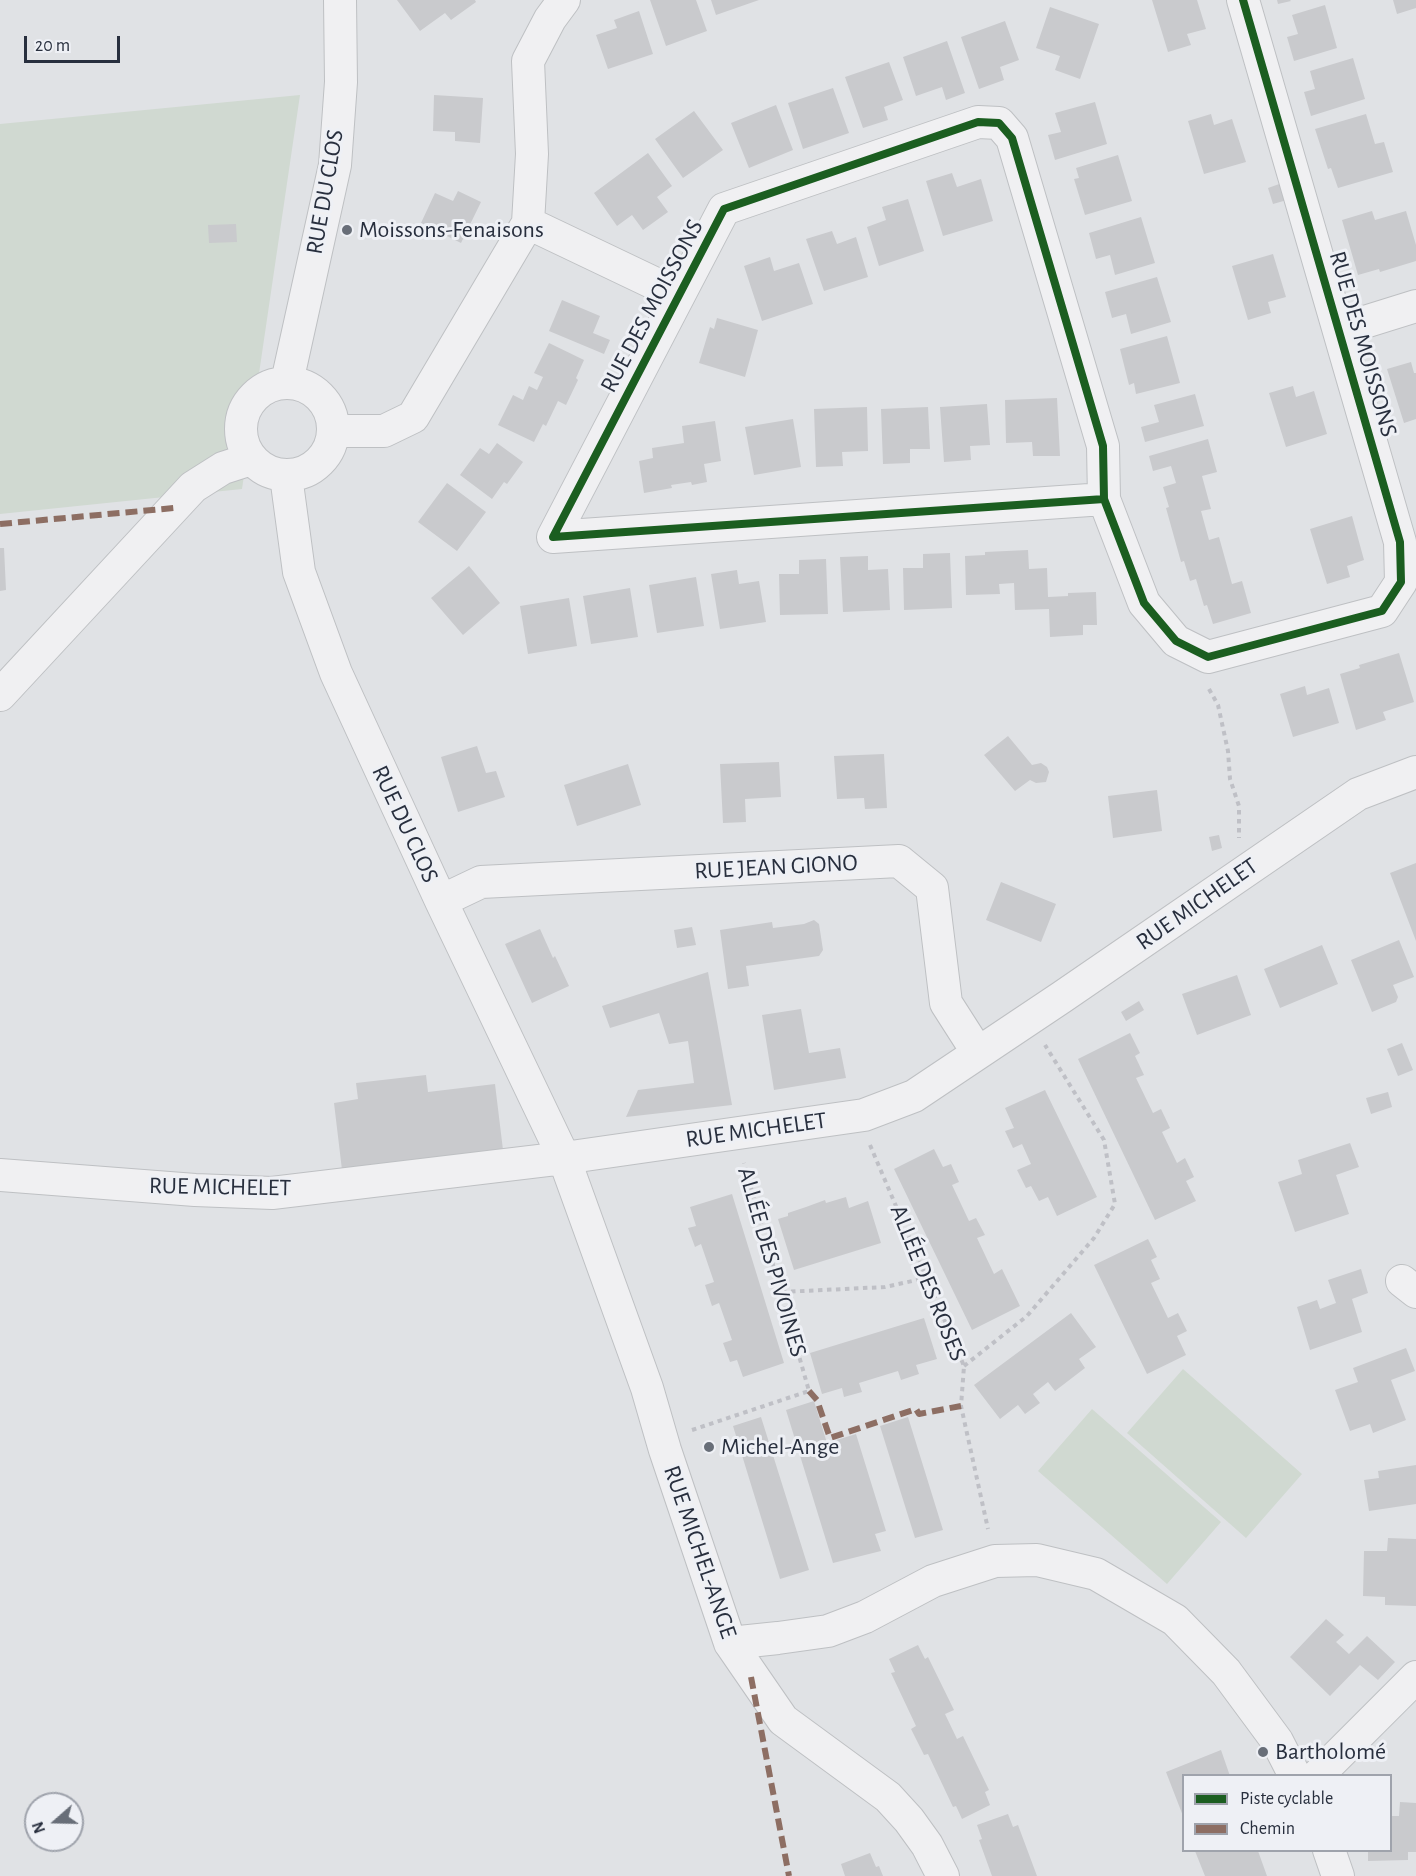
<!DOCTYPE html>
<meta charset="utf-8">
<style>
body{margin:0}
#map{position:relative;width:1416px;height:1876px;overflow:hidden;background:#e0e2e5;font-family:"Alegreya Sans",sans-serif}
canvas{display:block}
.legend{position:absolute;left:1182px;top:1774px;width:210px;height:78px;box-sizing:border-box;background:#eef0f5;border:2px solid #9fa3ac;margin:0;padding:8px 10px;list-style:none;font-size:18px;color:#282f3e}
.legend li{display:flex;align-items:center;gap:12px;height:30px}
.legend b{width:30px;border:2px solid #9fa3ac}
.north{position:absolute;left:24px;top:1792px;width:60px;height:60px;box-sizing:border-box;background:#eef0f5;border:2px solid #9fa3ac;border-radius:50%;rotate:250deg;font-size:16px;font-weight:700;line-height:24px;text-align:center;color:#282f3e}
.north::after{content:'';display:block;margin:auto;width:21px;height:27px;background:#686e78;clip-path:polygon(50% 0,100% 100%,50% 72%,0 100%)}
.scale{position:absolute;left:24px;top:36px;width:96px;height:27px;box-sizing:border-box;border:3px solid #282f3e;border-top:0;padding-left:8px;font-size:18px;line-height:21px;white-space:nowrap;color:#282f3e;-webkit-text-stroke:4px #eef0f5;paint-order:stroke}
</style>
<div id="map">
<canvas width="1416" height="1876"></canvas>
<ul class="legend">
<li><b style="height:8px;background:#1b5e20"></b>Piste cyclable</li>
<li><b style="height:8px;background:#8d6e63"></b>Chemin</li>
</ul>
<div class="north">N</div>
<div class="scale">20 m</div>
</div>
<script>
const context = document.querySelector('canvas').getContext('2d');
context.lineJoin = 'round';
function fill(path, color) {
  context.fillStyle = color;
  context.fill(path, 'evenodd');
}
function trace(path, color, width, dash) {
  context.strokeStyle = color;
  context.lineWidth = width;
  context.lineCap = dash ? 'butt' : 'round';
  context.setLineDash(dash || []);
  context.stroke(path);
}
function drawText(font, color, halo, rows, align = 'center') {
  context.font = font + ' "Alegreya Sans",sans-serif';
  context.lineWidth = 6;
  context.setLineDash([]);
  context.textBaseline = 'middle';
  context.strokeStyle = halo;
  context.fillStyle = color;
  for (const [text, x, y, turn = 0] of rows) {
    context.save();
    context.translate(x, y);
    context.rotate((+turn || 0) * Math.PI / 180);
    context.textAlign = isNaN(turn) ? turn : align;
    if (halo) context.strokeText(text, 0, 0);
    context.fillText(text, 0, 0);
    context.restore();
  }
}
const green = new Path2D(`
 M300,95L242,489L0,514V124Z
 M1183,1369L1302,1474L1246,1538L1127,1433Z
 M1092,1409L1221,1522L1167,1584L1038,1471Z`);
const building = new Path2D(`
 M397,0H475L476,2L451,20L445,13L420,31Z
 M650,0H696L707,31L666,46Z
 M711,0H759L716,15Z
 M1152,0H1197L1206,29L1187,34L1191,45L1168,52Z
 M1277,0H1290L1291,1L1278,4Z
 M1393,0H1416V8L1397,14Z
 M1325,5L1337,48L1294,61L1287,37L1298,34L1292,15Z
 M1050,7L1099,24L1080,79L1055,70L1060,56L1036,48Z
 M639,11L653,54L608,69L596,35L617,28L614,20Z
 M1005,21L1019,60L1000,67L1004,80L979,89L961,37Z
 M947,41L965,93L946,100L942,87L916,96L903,57Z
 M1353,58L1365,99L1311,116L1304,92L1315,89L1310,71Z
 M889,62L903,100L884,107L888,120L863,128L845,77Z
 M833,88L849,133L803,149L788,103Z
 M434,95L483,98L480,143L455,141V132L433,131Z
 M1095,102L1107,144L1055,160L1048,135L1061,132L1055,113Z
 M776,105L793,150L749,168L731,123Z
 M694,111L723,150L683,178L655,139Z
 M1211,114L1214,125L1232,119L1246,162L1204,174L1188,121Z
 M1366,114L1375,144L1384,142L1393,172L1338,188L1331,168L1328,169L1315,129Z
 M648,153L672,186L657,197L668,212L643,230L632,215L617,226L594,193Z
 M1118,155L1132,201L1085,215L1074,179L1079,178L1076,168Z
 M952,173L957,187L981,179L993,221L943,236L926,181Z
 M1282,183L1287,200L1273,204L1268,188Z
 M458,191L481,202L461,243L421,223L435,193L453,201Z
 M908,199L924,251L879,266L867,227L886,220L882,207Z
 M1372,211L1375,220L1406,211L1416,245V261L1380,272L1379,269L1358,275L1342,220Z
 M1141,217L1155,263L1115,275L1110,255L1096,259L1089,233Z
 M236,224L237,242L209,243L208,225Z
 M832,231L837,244L856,237L868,277L824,291L806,239Z
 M1273,254L1286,297L1268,302L1271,313L1248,320L1232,266Z
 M770,257L774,271L799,263L813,304L762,321L744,266Z
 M1157,277L1171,322L1131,334L1126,314L1112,318L1105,292Z
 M562,300L600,316L593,333L610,340L604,354L549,331Z
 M717,318L758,330L745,377L699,363L710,327L714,329Z
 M1167,336L1180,383L1136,394L1134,383L1129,385L1120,349Z
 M549,343L584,360L576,378L578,380L566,405L558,401L546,426L543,424L534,442L498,425L513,395L523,400L529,386L537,390L543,377L534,373Z
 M1411,362L1414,373H1416V419L1404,423L1387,369Z
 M1293,386L1296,397L1314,391L1327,434L1286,447L1269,393Z
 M1195,394L1204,426L1145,442L1141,427L1159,422L1154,405Z
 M1057,398L1060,456H1033L1032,442L1006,443L1005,400Z
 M987,404L990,445L970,446L971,460L944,462L940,407Z
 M867,407L868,451L842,452L843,466L816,467L814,409Z
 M928,407L930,449H910V463L883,464L881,409Z
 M793,419L801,467L754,475L745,427Z
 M715,421L721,461L704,464L707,482L692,485L691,482L671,485L672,488L644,493L639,461L653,458L652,448L684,443L682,426Z
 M1208,439L1217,472L1202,476L1211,509L1201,511L1209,540L1219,537L1232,584L1242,581L1251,613L1213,624L1207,605L1204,606L1196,579L1190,581L1184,561L1181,562L1166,508L1169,507L1163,487L1176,483L1171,466L1153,471L1149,456Z
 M497,443L523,462L507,484L504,482L492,499L460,475L480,448L489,454Z
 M447,483L486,512L457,551L418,522Z
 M1352,516L1364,560L1347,566L1350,577L1327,584L1310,529Z
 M0,548H4L6,590L0,591Z
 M1028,550L1029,569L1047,568L1048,597L1068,596V593L1096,592L1097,625H1083V635L1050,637L1049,609L1015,610L1014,583L999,584L1000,594L966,595L965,556L985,555V552Z
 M950,553L952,608L904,610L903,568H923V554Z
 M868,556V570L888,569L890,610L843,612L840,557Z
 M826,559L828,614L780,615L779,574H799V560Z
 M469,566L500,603L463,635L431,598Z
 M737,570L739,584L759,581L766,622L720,629L711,574Z
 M696,577L704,626L657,633L649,585Z
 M630,588L638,637L591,644L583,596Z
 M569,598L577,646L528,654L520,606Z
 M1399,653L1414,702L1383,712L1386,720L1356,730L1340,674L1360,668L1359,665Z
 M1305,686L1307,695L1329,688L1339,723L1293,737L1280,694Z
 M1008,736L1032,765L1041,763L1047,767L1049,772L1046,782L1036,783L1030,780L1015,791L984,755Z
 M477,746L486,773L496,771L505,797L458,812L441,757Z
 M884,754L887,808L865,809L864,798L837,799L834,756Z
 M779,762L781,797L745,799L746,822L723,823L720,764Z
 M628,764L641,805L577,826L564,785Z
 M1157,790L1162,831L1113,838L1108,796Z
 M1219,835L1222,848L1212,851L1209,837Z
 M1416,863V941L1390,873Z
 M1001,882L1056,904L1041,942L986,920Z
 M814,920L819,924L823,950L819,956L746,966L749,986L728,989L720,930L772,922L773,928L804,924Z
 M692,927L696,945L677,948L674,930Z
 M540,929L553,958L555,956L569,986L532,1003L505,944Z
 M1399,940L1414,977L1393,985L1398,997L1396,1002L1372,1012L1351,960Z
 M1322,945L1338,984L1280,1008L1264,969Z
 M708,972L732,1105L626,1117L638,1090L694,1083L688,1041L669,1044L659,1013L610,1028L602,1006Z
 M1237,975L1251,1015L1197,1035L1182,994Z
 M1139,1001L1144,1010L1126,1021L1121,1012Z
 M801,1009L809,1053L840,1048L846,1078L774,1090L762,1015Z
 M1130,1033L1140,1053L1135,1056L1144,1075L1136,1078L1153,1113L1161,1109L1170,1128L1162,1132L1177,1163L1185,1158L1194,1177L1186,1181L1196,1201L1155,1220L1078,1059Z
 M1402,1043L1413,1070L1398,1076L1387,1049Z
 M426,1075L428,1092L495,1084L503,1150L342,1170L334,1103L358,1099L356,1083Z
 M1045,1090L1097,1197L1057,1216L1048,1197L1039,1201L1031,1186L1026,1188L1017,1170L1031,1164L1022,1144L1013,1148L1005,1131L1014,1128L1005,1108Z
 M1388,1092L1392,1107L1371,1114L1366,1098Z
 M1350,1143L1359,1167L1336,1175L1349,1214L1295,1232L1278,1182L1302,1174L1298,1160Z
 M934,1149L943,1167L951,1164L959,1182L952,1185L969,1221L976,1218L985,1235L977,1238L994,1274L1002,1269L1020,1306L972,1330L894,1169Z
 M732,1194L784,1363L743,1377L737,1360L730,1362L723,1343L732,1340L719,1303L712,1306L705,1285L714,1282L701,1244L695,1247L688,1228L696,1226L690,1207Z
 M846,1197L849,1208L868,1201L881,1243L794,1270L778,1219L788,1216V1213L806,1207L825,1200L826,1203Z
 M1148,1239L1157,1257L1151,1260L1160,1279L1151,1283L1168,1318L1178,1313L1187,1331L1177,1336L1186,1355L1147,1374L1094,1265Z
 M1361,1269L1368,1293L1352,1299L1362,1332L1310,1350L1297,1307L1317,1300L1320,1309L1336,1303L1328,1280Z
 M1071,1313L1096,1347L1079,1359L1085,1368L1055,1391L1048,1382L1033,1394L1040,1403L1025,1414L1018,1405L1000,1419L974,1385Z
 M924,1318L937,1359L916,1365L919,1374L901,1380L898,1371L859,1383L862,1392L844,1397L842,1388L822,1394L810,1353Z
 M1406,1348L1415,1371L1391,1380L1406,1420L1373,1433L1370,1424L1350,1431L1335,1390L1358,1382L1353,1368Z
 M814,1401L827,1443L856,1434L886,1531L875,1534L881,1551L833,1563L786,1410Z
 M761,1417L809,1570L780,1579L733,1426Z
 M908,1417L943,1530L915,1538L880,1426Z
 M1416,1465V1504L1369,1511L1364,1480L1379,1478L1378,1471Z
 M1388,1538L1416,1539V1606L1385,1605V1597L1363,1596L1364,1551H1387Z
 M1326,1619L1344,1635L1336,1642L1349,1654L1367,1636L1395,1662L1378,1680L1360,1665L1330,1696L1290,1657Z
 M918,1645L925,1659L928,1657L954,1710L945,1714L957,1739L963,1736L989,1790L985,1792L990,1805L962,1819L956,1806L953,1807L928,1754L924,1755L911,1729L916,1726L891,1673L895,1672L889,1659Z
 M1221,1750L1230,1776H1184L1183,1816L1166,1772Z
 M1400,1802L1416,1803V1852H1408V1860L1368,1861V1851H1390V1816H1399Z
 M1008,1814L1013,1827L1018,1825L1037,1876H992L979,1840L982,1839L977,1825Z
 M1195,1851H1258L1267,1876H1205Z
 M870,1853L876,1867L879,1866L883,1876H845L841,1864Z`);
const path = new Path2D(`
 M1209,689L1218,705L1228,751L1230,779L1239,806V838
 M870,1145L964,1366L961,1406L988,1529
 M782,1292L885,1287L926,1278
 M964,1366L1027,1316L1094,1238L1115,1204L1104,1140L1045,1045
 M692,1430L809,1391L744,1163`);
const minor = new Path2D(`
 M528,223L679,295
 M1339,330L1416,306
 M287,382L335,165L341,82L340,0
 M241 429a46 46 0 1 1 92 0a46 46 0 1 1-92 0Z
 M334,431H384L413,417L528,223L532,154L528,61L550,19L564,0
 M286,476L299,572L336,673L441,901L564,1158L647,1388L665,1450L730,1643L783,1720L888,1797L909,1820L927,1845L943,1876
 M1104,499L553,537L724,209L978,122L999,123L1012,138L1103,446L1104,499L1144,603L1176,641L1208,657L1382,611L1401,582L1400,542L1243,0
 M0,695L193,487L223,468L251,459
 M441,901L481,882L899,861L932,888L946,1003L978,1053
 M0,1175L195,1190L272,1193L564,1158L864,1115L914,1096L1062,997L1358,794L1416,772
 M1402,1281L1416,1292
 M730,1643L778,1638L828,1631L865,1617L933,1581L995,1561L1037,1560L1096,1574L1175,1620L1226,1672L1277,1741L1295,1776
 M1317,1776L1416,1677
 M1329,1850L1338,1876`);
const quiet = new Path2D(`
 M0,524L174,508
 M809,1391L817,1400L830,1438L916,1409L919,1414L961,1406
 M751,1677L789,1876`);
const cycleway = new Path2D(`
 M1104,499L553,537L724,209L978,122L999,123L1012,138L1103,446L1104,499L1144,603L1176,641L1208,657L1382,611L1401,582L1400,542L1243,0`);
const markers = [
 [347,230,6,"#686e78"],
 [709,1447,6,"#686e78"],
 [1263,1752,6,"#686e78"]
];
const streetNames = [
 ["RUE DU CLOS",325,192,-80],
 ["RUE DES MOISSONS",652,306,-62],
 ["RUE DES MOISSONS",1363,344,74],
 ["RUE DU CLOS",405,824,65],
 ["RUE JEAN GIONO",776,867,-3],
 ["RUE MICHELET",1197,904,-35],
 ["RUE MICHELET",756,1130,-8],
 ["RUE MICHELET",220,1187,1],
 ["ALLÉE DES PIVOINES",772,1262,74],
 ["ALLÉE DES ROSES",928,1283,68],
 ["RUE MICHEL-ANGE",700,1552,71]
];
const poiNames = [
 ["Moissons-Fenaisons",359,230],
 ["Michel-Ange",721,1447],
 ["Bartholomé",1275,1752]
];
fill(green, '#d0d9d1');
fill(building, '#c9cacd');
trace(minor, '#bec0c3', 34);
trace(path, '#bfc0c6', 4, [4.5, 4.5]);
trace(minor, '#f0f0f2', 32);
trace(quiet, '#8d6e63', 6, [12, 6]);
trace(cycleway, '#1b5e20', 8);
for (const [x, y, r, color] of markers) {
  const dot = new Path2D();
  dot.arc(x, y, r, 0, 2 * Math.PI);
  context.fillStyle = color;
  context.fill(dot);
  trace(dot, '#eef0f5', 2);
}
drawText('24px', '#282f3e', '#eef0f5', streetNames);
drawText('24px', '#282f3e', '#eef0f5', poiNames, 'left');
</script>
